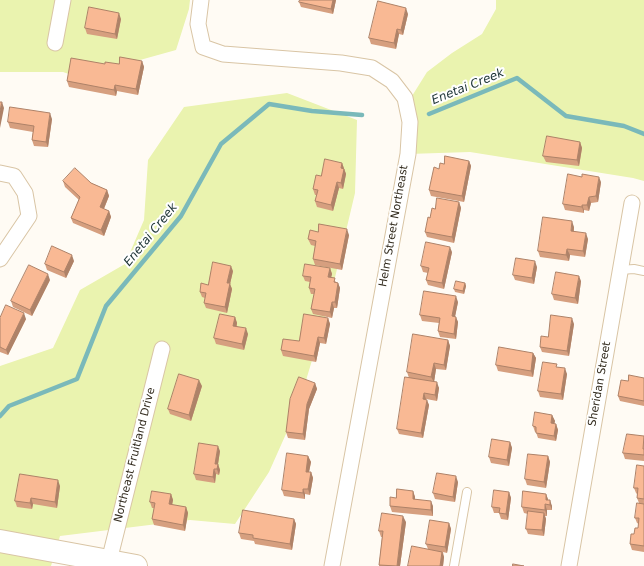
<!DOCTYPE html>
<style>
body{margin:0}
canvas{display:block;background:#fffbf4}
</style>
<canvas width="644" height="566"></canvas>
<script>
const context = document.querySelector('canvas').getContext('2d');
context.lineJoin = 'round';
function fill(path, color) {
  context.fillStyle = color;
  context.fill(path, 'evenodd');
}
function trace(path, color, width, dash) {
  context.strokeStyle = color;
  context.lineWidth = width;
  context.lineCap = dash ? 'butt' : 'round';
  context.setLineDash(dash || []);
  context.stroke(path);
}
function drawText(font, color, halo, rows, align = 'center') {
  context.font = font + ' "DejaVu Sans",sans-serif';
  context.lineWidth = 4;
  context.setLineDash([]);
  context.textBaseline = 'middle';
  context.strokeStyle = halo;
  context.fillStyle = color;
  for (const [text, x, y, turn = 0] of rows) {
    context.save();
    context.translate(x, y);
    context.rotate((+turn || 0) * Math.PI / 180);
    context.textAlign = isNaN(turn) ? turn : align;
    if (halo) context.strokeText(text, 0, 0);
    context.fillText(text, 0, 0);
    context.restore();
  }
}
const green = new Path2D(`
 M0,0H190L189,9L176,50L140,60L104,86L63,72H0Z
 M496,0H644V181L633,178L470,152L408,154L412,96L427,72L452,53L482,34L496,9Z
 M287,93L357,120L355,193L328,307L298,407L269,472L235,524L190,520L60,536L51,566H0V366L53,348L80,290L125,264L144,220L148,160L184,107Z`);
const stream = new Path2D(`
 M429,114L517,78L566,116L624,126L644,134
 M0,416L9,406L77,379L106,306L181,216L221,144L269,104L312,111L362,115`);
const service = new Path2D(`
 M620,270L634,269L644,271
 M454,566L467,492`);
const minor = new Path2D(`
 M201,0L198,24L203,47L223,54L341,63L372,68L392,81L405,98L410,122L408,154L332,566
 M55,43L63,0
 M0,173L14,176L25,193L29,216L0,259
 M109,561L162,349
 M569,566L632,203`);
const secondary = new Path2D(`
 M0,541L136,566`);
const wall = new Path2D(`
 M336,0L333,14L301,7L299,2Z
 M408,14L403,35L399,34L396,49L371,44L369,38Z
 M121,19L117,39L87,34L85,28Z
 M142,61L144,67L138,95L117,91L116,96L69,87L67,81L105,64H119Z
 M52,119L48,147L34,146L32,140L33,132L10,128L8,122Z
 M580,142L582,148L579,166L546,162L543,156Z
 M469,161L471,166L464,202L431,196L429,190L439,169L444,164Z
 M342,163L346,174L343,189L339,188L333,211L317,207L315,201L317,195H315L313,189L321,176Z
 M63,181L91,183L107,190L109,196L104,209L109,211L111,217L104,236L73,223L71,218L79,200L65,187Z
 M601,182L598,202L591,203L589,211L584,210V213L565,210L563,204Z
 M459,202L461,208L454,243L427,237L425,232L430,218L435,209Z
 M574,227V231L588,239L585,257L570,255L569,261L540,257L538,251Z
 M318,232L349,235L342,270L315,265L313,259L315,246L311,245L308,239Z
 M452,252L444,289L428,285L426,280L428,273L423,272L421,266Z
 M74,261L66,278L47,270L45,264Z
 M537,267L534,284L515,280L513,275Z
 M330,268L332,274L331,277L336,282L338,283L340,288L337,308H334L332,318L313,314L311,309L314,294H311L309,288L310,282L305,281L303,276Z
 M233,271L230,284L232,289L227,313L206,308L204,303L205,298L202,297L200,292L208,285Z
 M50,280L32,316L13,307L11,301Z
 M581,281L578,304L554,300L552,294Z
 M465,283L466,286L464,294L455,292L454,289Z
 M458,302L455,316L458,322L456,339L440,337L438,331L439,323L422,321L420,315Z
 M235,317L237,323V326L248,334L244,350L216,344L214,338Z
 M0,318L26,319L8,355L0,352Z
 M328,318L330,324L326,344L320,343L316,362L283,356L281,350L299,341Z
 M574,324L569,356L542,352L540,347L548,337Z
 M448,340L450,346L446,370L436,369L434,382L439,388L437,401L426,399L429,405L423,438L399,434L397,429L409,378L407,372Z
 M533,353L536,358L533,377L498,371L496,365Z
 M558,367L567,374L563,400L540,397L538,391Z
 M644,378V406L620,401L618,396L628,381Z
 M315,383L317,389L309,409L305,440L288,438L286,432Z
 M202,386L191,421L170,414L168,409Z
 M552,415L555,421L554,424H556L558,430L556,441L538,438L536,432H535L533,426Z
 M644,436V461L625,459L623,453Z
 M510,442L512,448L509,466L491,463L489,457Z
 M220,451L218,464L220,470L219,475L216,474L215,483L196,480L194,474Z
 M308,456L311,462L309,472H311L313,478L310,495L305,494V499L284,496L282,490Z
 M548,456L550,462L546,488L527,485L525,479Z
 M644,466V552L632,550L630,544L634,534L638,528L639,524L637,523L635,518L639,503L637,498V494L636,493L634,488Z
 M458,482L455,502L435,499L433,493Z
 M60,486L57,508L33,504L32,509L17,507L15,501Z
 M413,491L415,497V499L433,506V516L392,512L390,506L396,498Z
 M509,492L511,498L508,520L501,519L499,513H494L492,507Z
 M171,494L173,500L172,505L186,507L188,513L185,531L154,525L152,519L154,508H152L150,502Z
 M546,494L548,500L552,506V510H547V516H545L546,519L544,536L528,534L526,529L528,514L524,513L522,507Z
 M294,519L296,524L292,550L255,544L254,541L241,539L239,533Z
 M406,522L400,566H379L382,537H381L379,531Z
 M449,523L451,529L447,553L443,552L444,557L443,566H408L428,549L426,544Z`);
const shadedWall = new Path2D(`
 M333,0H336L333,14L331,9Z
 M406,8L408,14L403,35L401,30Z
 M119,13L121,19L117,39L115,34Z
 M397,29L399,34L396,49L394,43Z
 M142,61L144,67L138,95L136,89Z
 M115,85L117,91L116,96L114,90Z
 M2,102L4,108L0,128V111Z
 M50,113L52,119L48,147L46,142Z
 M580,142L582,148L579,166L577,160Z
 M469,161L471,166L464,202L462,196Z
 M342,163L346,174L343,189L341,183V168Z
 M599,177L601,182L598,202L596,196Z
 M337,182L339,188L333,211L331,205Z
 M107,190L109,196L102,213L100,207Z
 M589,197L591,203L589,211L587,205Z
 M459,202L461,208L454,243L452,237Z
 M582,205L584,210V213L582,207Z
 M109,211L111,217L104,236L101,230Z
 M572,221L574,227L573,236L571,231Z
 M347,229L349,235L342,270L340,264Z
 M586,233L588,239L585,257L583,251Z
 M450,247L452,252L444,289L442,283Z
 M567,249L570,255L569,261L566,255Z
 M72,255L74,261L66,278L64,272Z
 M535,261L537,267L534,284L532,278Z
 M231,266L233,271L230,284L232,289L227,313L225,307L227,283Z
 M330,268L332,274L330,282L328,277Z
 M48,274L50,280L32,316L30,310Z
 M579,276L581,281L578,304L575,298Z
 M338,283L340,288L337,308L335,302Z
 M465,283L466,286L464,294L463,291Z
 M456,296L458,302L454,322L452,316Z
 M332,302L334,308L332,318L330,312Z
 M24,313L26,319L8,355L6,350Z
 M235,317L237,323L235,331L233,326Z
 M456,317L458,322L456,339L454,334Z
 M328,318L330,324L326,344L324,338Z
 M572,318L574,324L569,356L567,351Z
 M246,328L248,334L244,350L242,344Z
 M318,337L320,343L316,362L314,356Z
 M448,340L450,346L446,370L444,365Z
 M533,353L536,358L533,377L531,371Z
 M434,363L436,369L434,382L431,377Z
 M565,368L567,374L563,400L561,394Z
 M199,380L202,386L191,421L189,415Z
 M437,382L439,388L437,401L435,395Z
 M315,383L317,389L309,409L305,440L303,434L307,404Z
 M424,393L426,399V405L423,399Z
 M427,400L429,405L423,438L421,433Z
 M552,415L555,421L553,429L551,423Z
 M556,424L558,430L556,441L554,436Z
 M510,442L512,448L509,466L507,460Z
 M218,446L220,451L218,464L220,470L219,475L215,464Z
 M308,456L311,462L308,477L306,472Z
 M548,456L550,462L546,488L544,482Z
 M214,469L216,474L215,483L213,477Z
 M311,472L313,478L310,495L308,489Z
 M456,476L458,482L455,502L453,497Z
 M58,480L60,486L57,508L55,502Z
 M303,489L305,494V499L303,493Z
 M413,491L415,497V505L413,499Z
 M509,492L511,498L508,520L506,514Z
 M171,494L173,500L171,510L169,504Z
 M546,494L548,499V505L546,500Z
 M31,498L33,504L32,509L30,503Z
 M550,500L552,506V510L550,505Z
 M431,501L433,506V516L431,510Z
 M545,504L547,510V516L545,510Z
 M186,507L188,513L185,531L183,525Z
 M544,513L546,519L544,536L542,530Z
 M403,516L406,522L400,566H397Z
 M294,519L296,524L292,550L290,544Z
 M449,523L451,529L447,553L445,547Z
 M442,552L444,557L443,566H440Z`);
const building = new Path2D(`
 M300,0H333L331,9L299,2Z
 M378,1L406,8L401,30L397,29L394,43L369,38Z
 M89,7L119,13L115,34L85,28Z
 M120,57L142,61L136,89L115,85L114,90L67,81L71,58L105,64V62L119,64Z
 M0,102H2L0,111Z
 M10,107L50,113L46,142L32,140L34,126L8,122Z
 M547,136L580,142L577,160L543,156Z
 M445,156L469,161L462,196L429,190L434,167L439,169L440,163L444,164Z
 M325,159L342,163L341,168L344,169L341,183L337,182L331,205L315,201L318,190L313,189L316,175L321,176Z
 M75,168L91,183L107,190L100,207L109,211L101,230L71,218L80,197L63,181Z
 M568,174L582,177V174L599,177L596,196L589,197L587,205H582V207L563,204Z
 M437,198L459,202L452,237L425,232L428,217L430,218L432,208L435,209Z
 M543,217L572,221L571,231L586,233L583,251L567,249L566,255L538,251Z
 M319,224L347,229L340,264L313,259L316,241L308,239L310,230L318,232Z
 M426,242L450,247L442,283L426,280L429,268L421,266Z
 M52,246L72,255L64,272L45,264Z
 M516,258L535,261L532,278L513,275Z
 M213,262L231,266L227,283H230L225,307L204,303L206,293L200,292L201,283L208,285Z
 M305,264L330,268L328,277L335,278L334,282L338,283L335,302H332L330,312L311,309L315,289L309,288L311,277L303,276Z
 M29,265L48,274L30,310L11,301Z
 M556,272L579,276L575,298L552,294Z
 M456,281L465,283L463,291L454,289Z
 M424,291L456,296L452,316L456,317L454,334L438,331L440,318L420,315Z
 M6,305L24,313L6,350L0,347V318Z
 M220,314L235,317L233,326L246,328L242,344L214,338Z
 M304,314L328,318L324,338L318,337L314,356L281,350L283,339L299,341Z
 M551,315L572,318L567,351L540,347L541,336L548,337Z
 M413,334L448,340L444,365L434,363L431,377L407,372Z
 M499,347L533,353L531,371L496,365Z
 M543,362L557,364L556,367L565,368L561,394L538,391Z
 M179,374L199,380L189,415L168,409Z
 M629,375L644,378V401L618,396L621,380L628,381Z
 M299,377L315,383L307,404L303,434L286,432L290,399Z
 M405,377L437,382L435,395L424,393L423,399L427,400L421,433L397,429Z
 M535,412L552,415L551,423L556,424L554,436L536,433V427L533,426Z
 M627,434L644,436L643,449H644V455L623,453Z
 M492,439L510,442L507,460L489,457Z
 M199,443L218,446L215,464H218L217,469H214L213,477L194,474Z
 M287,453L308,456L306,472H311L308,489H303V493L282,490Z
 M528,454L548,456L544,482L525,479Z
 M637,465L644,466V499L637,498L638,488H634Z
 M437,473L456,476L453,497L433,493Z
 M20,474L58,480L55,502L31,498L30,503L15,501Z
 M397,489L413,491V499L431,501V510L390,506V497L396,498Z
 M494,490L509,492L506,514L499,513L500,508L492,507Z
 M152,491L171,494L169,504L186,507L183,525L152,519L155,503L150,502Z
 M523,491L546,494V500H550V505L545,504V510L522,507Z
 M637,503L644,504V546L630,544L631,534H634L635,528H638L639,518H635Z
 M243,510L294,519L290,544L253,538V535L239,533Z
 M528,511L544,513L542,530L526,529Z
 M382,513L403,516L397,566L379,565L383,531H379Z
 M430,520L449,523L445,547L426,544Z
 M412,546L442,552L440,566H408Z
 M513,564L524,566H513Z`);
const streetNames = [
 ["Helm Street Northeast",394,226,-80],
 ["Sheridan Street",600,384,-80],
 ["Northeast Fruitland Drive",135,455,-76]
];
const waterNames = [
 ["Enetai Creek",468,87,-22],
 ["Enetai Creek",151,235,-51]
];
fill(green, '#eaf3af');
trace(stream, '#7ab9ba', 4.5);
trace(service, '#d9c5a5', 10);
trace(minor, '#d9c5a5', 17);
trace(secondary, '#d9c5a5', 24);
trace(service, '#fff', 8);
trace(minor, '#fff', 15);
trace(secondary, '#fff', 22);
fill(wall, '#d69f7f');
fill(shadedWall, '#ae8268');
fill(building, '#f9b994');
trace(building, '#ae8268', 1);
drawText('11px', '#332c1f', '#fff', streetNames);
drawText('italic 12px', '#1c3335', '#fff', waterNames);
</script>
